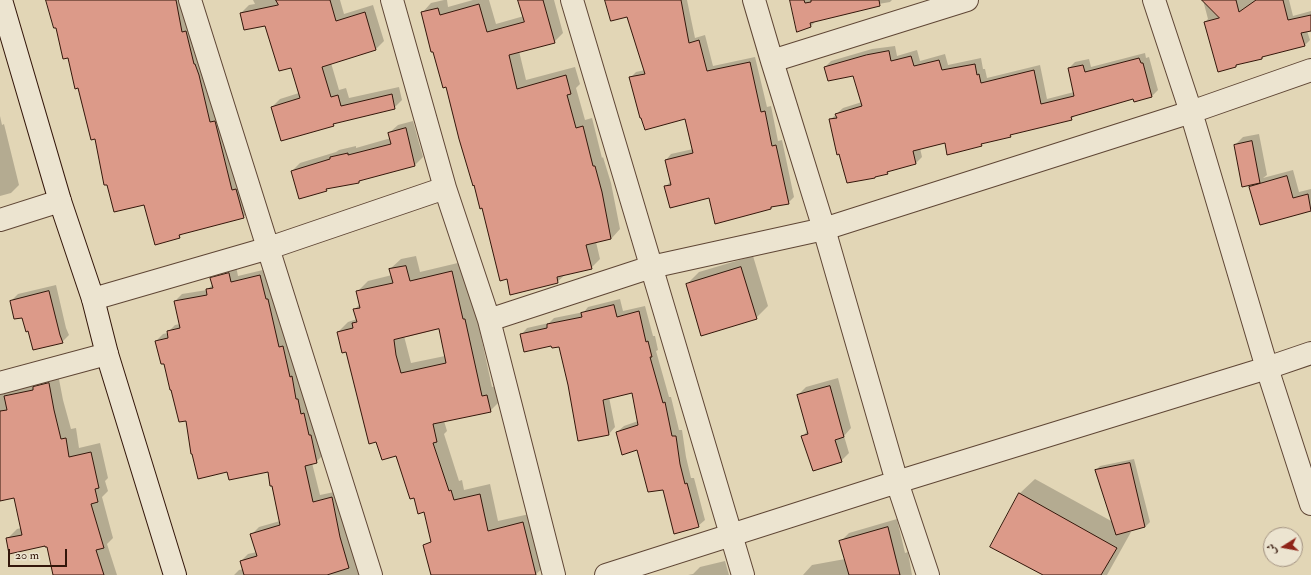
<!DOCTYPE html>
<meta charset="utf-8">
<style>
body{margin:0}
#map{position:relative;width:1311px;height:575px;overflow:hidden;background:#e2d6b6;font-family:"IM FELL Double Pica",Amiri,serif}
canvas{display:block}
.north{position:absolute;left:1263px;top:527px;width:40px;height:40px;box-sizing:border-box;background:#ece4d0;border:1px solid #a29281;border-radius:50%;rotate:259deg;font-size:11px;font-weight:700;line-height:16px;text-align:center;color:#33160a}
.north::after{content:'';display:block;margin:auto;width:14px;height:18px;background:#8f2418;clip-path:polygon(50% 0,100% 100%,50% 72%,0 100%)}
.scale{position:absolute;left:8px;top:549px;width:59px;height:18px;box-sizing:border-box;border:2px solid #33160a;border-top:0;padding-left:5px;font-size:12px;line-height:14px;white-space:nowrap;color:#33160a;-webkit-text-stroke:3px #ece4d0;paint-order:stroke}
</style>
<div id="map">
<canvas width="1311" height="575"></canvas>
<div class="north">ش</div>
<div class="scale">20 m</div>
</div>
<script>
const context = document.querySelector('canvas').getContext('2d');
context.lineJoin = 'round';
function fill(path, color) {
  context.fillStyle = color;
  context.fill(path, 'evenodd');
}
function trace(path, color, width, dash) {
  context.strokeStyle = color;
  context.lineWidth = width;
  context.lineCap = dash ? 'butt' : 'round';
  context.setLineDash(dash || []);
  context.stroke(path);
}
const shadow = new Path2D(`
 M47,0H181L250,211L243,217L183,233L179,237L144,203L96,138L69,57Z
 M253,0H340L344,14L373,5L384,41L376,49L331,63L339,90L346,88L349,98L399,87L402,100L394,108L337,122L333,125L272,107L280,99L299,93L292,66L266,25L241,13L249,5L255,4Z
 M444,0H447L448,7L473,0H489L496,24L524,16L519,0H554L563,33L554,42L519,51L526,80L575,67L580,84L576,88L585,120L592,118L602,158L603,157L611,183L620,229L611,239L596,242L600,259L591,268L566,274L557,282L508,278L483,207L447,86L422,13L431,3Z
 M607,0H687L695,38L705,35L713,66L755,57L767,107L771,106L778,141L782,140L794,197L788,203L773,206L771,208L709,197L665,187L671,181L666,160L671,154L693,149L686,118L630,78L636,72L645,70L627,16Z
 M791,0H892L890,2L867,6L817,20L811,26Z
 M1203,0H1289L1293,16L1311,11V30L1307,31L1310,40L1304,46L1265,55L1262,58L1239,63L1236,66L1205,22L1208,19Z
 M895,46L897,56L917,50L920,61L945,54L948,65L981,58L983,69H985L987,78L1040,65L1047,99L1074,92L1069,68L1075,62L1089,59L1091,67L1145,53L1146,58L1149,57L1158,90L1152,96L1135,101L1134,98L1076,115L1071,119L1013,133L1010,136L984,142L981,145L945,142L920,148L922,157L916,163L890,170L887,173L830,120L843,108L862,102L854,74L825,67L831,61L872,49Z
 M0,116L2,125L4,124L19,185L11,193L0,196Z
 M413,121L423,157L415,165L362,179L359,182L328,188L326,190L292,171L300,163L336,152L339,150L356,146V148L391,138L389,133L398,125Z
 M1259,134L1267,175L1263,178L1293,170L1299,192L1311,189V211L1305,212L1250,187L1253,184L1235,145L1243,137Z
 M416,256L420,272L462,262L474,309H475L492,387L497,386L500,401L490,411L444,421L447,431L444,434L459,481L462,480L464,490L490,484L498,521L534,513L546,565L535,575H440L424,511L415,497L397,455L338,332L348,322L357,319L354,310L360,304L357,292L368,281L392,275L390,269L401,259ZM440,328L445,356L411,363L404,336Z
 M753,256L768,306L756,318L687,284L699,272Z
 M236,266L238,276L267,269L323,455L316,462L312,463L320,495L339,491L360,575H234L239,570L243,569L241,561L248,554L257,552L252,534L259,527L280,521L268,471H228L165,362L156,341L163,334L168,333V332L175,325L180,324L175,301L182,294L207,290L213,284L212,278L219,271Z
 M56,285L66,328L69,335L62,342L29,330L23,316L11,301L18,294Z
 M620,299L623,311L645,306L653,336H655L658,350L656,351L669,397H671L679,430H682L686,457L691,478H694L705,520L698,526L663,488L638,448L617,432L624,426L638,421L633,391L609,397L615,427L609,434L579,439L560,345L552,344L521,335L527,328L549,323L554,318L584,312L588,307Z
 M58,374L63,400L71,429L76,428L79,448L100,443L108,478L105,481L108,491L102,497L113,538L107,544L117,575H59L47,546L7,539L17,529L21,528L15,497L0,500V391Z
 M838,378L851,428L844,436L849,453L841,461L803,436L808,430L798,395L806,387Z
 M1134,459L1150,522L1145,527L1128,531L1131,532L1107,575H1045L1019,494L1035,479L1113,522L1096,470L1100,466Z
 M897,519L905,553L908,552L912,575H803L812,565L845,559L840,542L849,533Z
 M725,561L729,575H688L693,574L700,567Z`);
const building = new Path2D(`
 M46,0H176L182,32L186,31L194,64H195L199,75L210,122L215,121L232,190L236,189L244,218L179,235L180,238L155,245L144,205L114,212L107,185H104L95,139L91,140L78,88L75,89L68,58L63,59L56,28H54Z
 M276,0H330L336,21L365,12L376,50L322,67L331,97L338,95L341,106L392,94L395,109L333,124L334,126L281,141L271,107L300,98L291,68L279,71L265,26L244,30L240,13L278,5Z
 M518,0H543L555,43L509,55L517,89L566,75L571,94L567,95L576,128L583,126L593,166H595L602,192L611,239L586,245L592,269L557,277L558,283L510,295L507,279L500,281L482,208L480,209L474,185L473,186L459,139L446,87L443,88L433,52H431L421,12L438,8L440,15L479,4L487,32L524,22Z
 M605,0H681L689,43L699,40L707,71L750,62L761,112L765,111L772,146L776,145L789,204L771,207V209L715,224L709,198L670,208L664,186L671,185L665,160L693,153L685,119L645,130L641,118H640L629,77L645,74L627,17L611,21Z
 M790,0H804L805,3L811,2V0H879L880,6L810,23L811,27L797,32Z
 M1202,0H1236L1239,12L1256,0H1283L1288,20L1311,15V31L1301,33L1305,46L1262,57V59L1236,65V67L1218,72L1204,22L1219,18Z
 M889,51L891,61L911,56L914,66L939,60L942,70L975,64L977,75L979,74L981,83L1034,70L1041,104L1074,96L1068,68L1083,65L1085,72L1139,58L1141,63H1143L1152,97L1134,102L1133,99L1071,117L1072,120L1010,135L1011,137L981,144L982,146L947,155L945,143L913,151L916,164L887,172L888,174L875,177V178L847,183L839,154L837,155L829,119L837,118L835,114L862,106L853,76L828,81L824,67L866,55Z
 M406,128L415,166L359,181V183L326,189L327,191L299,199L291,171L330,159V157L348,153V155L391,144L388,133Z
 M1252,141L1260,183L1242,187L1234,145Z
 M1287,176L1293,198L1308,194L1311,211L1260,225L1249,187Z
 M406,266L410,281L452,271L463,319H465L482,396L487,395L491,412L433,424L437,442L433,443L449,491L451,490L454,500L480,494L488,531L523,522L536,575H431L423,545L431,542L424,512L418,514L414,498L410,499L396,456L382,460L376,442L369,444L346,352L342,353L337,332L353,328L352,323L357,322L353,309L360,308L356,291L393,283L389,269ZM439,329L446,363L401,373L396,355L394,340Z
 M741,267L757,319L701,336L686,284Z
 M229,273L231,282L260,275L266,299H268L279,347L283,346L290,377L292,376L296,399H298L301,414L304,413L309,435H311L317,463L305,466L313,502L332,497L340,537L349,568L327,575H244L240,561L257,556L250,534L280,525L272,486H270L268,472L229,480L227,472L198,479L192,454H191L186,421L179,422L171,390H170L164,364H161L155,341L168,338L167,331L180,328L174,301L207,295L206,289L213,288L210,278Z
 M49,291L60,335L63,343L33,350L28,331L26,332L22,318L14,319L10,301Z
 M614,305L617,317L639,311L646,342L648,341L652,357H650L663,403L665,402L672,436H676L680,464L685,484L687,483L699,527L674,534L663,490L648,492L637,450L622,455L616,432L638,425L632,393L603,400L609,435L578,441L568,385L559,347L552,348L551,346L524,352L520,334L547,328V324L582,317L581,313Z
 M49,383L54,410L61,439L66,438L69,457L91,452L99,488L95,489L98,502L91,504L104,548L96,550L104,575H53L47,547H45V546L9,554L6,538L22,535L14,498L0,501V411L7,410L4,396L33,390V387Z
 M830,386L844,437L835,440L842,462L813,471L801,436L808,434L797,395Z
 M1130,463L1145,527L1116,535L1095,470Z
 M1019,493L1117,548L1101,575H1043L990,547Z
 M888,527L900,575H849L839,541Z`);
const street = new Path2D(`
 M190,0L371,575
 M392,0L445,188L489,320L554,575
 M572,0L743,575
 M754,0L772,61L824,229L897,482L928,575
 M1154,0L1191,112L1267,368L1311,504
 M772,61L967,0
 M0,220L60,201
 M93,299L269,248L445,188
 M489,320L651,267L824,229L1191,112L1311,70
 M0,383L107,354
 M606,575L897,482L1267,368L1311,353`);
const secondary = new Path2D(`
 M1,0L60,201L93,299L107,354L175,575`);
fill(shadow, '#0003');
fill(building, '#dc9a89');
trace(building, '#33160a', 1);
trace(street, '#5f4635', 24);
trace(secondary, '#33160a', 24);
trace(street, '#ece4d0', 22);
trace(secondary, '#ece4d0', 22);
</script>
